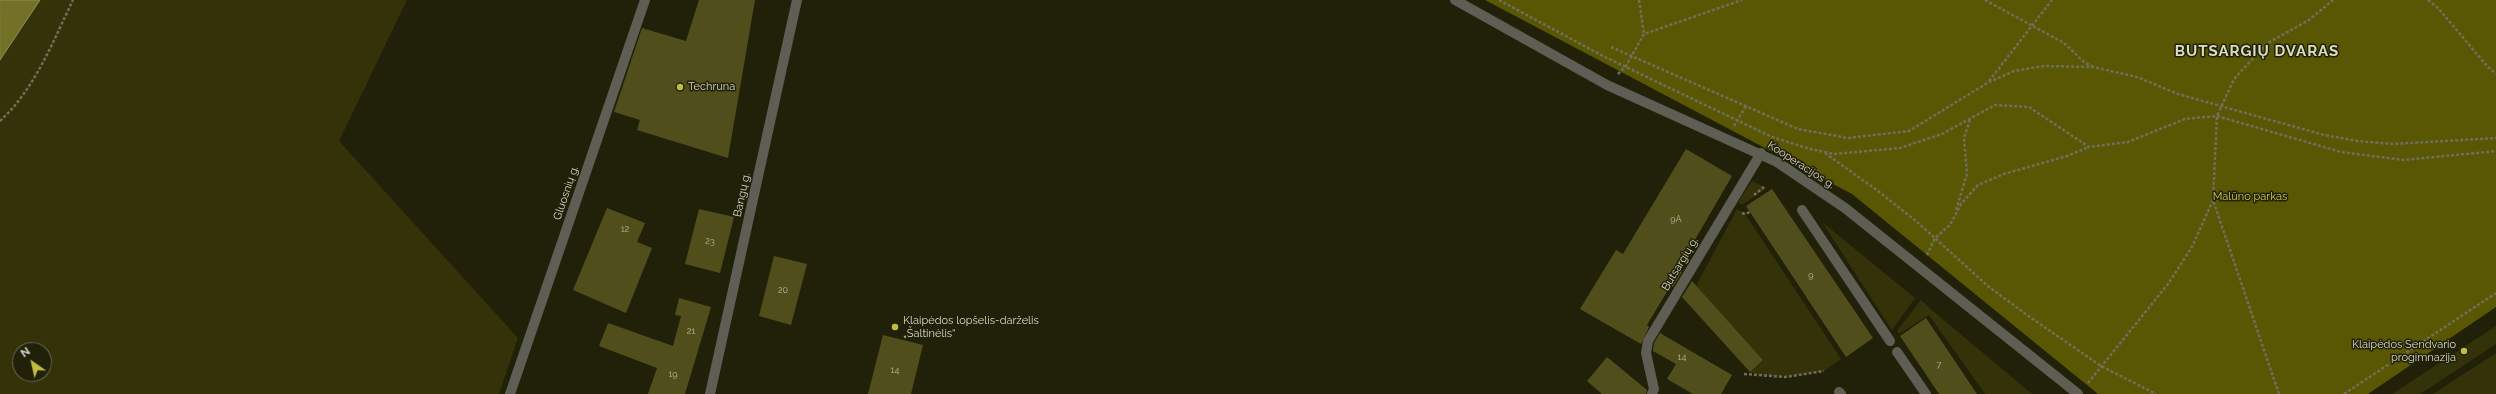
<!DOCTYPE html>
<meta charset="utf-8">
<style>
body{margin:0}
#map{position:relative;width:2496px;height:394px;overflow:hidden;background:#21210a;font-family:Raleway,sans-serif}
canvas{display:block}
.north{position:absolute;left:12px;top:342px;width:40px;height:40px;box-sizing:border-box;background:#21210a;border:1px solid #6a6a57;border-radius:50%;rotate:326deg;font-size:11px;font-weight:700;line-height:16px;text-align:center;color:#d8d8ca}
.north::after{content:'';display:block;margin:auto;width:14px;height:18px;background:#c0be40;clip-path:polygon(50% 0,100% 100%,50% 72%,0 100%)}
</style>
<div id="map">
<canvas width="2496" height="394"></canvas>
<div class="north">N</div>
</div>
<script>
const context = document.querySelector('canvas').getContext('2d');
context.lineJoin = 'round';
function fill(path, color) {
  context.fillStyle = color;
  context.fill(path, 'evenodd');
}
function trace(path, color, width, dash) {
  context.strokeStyle = color;
  context.lineWidth = width;
  context.lineCap = dash ? 'butt' : 'round';
  context.setLineDash(dash || []);
  context.stroke(path);
}
function drawText(font, color, halo, rows, align = 'center') {
  context.font = font + ' Raleway,sans-serif';
  context.lineWidth = 3;
  context.setLineDash([]);
  context.textBaseline = 'middle';
  context.strokeStyle = halo;
  context.fillStyle = color;
  for (const [text, x, y, turn = 0] of rows) {
    context.save();
    context.translate(x, y);
    context.rotate((+turn || 0) * Math.PI / 180);
    context.textAlign = isNaN(turn) ? turn : align;
    if (halo) context.strokeText(text, 0, 0);
    context.fillText(text, 0, 0);
    context.restore();
  }
}
const green = new Path2D(`
 M40,0H407L339,141L518,338L499,394H0V60ZM20,350H44V374H20Z
 M1752,181L1767,188L1742,205L1738,202Z
 M1737,209L1745,214L1841,359L1824,371L1785,377L1758,375L1750,372L1763,360L1696,286Z
 M1822,222L1915,298L1892,330Z
 M1921,300L1933,311L2032,394H1985L1929,315L1899,334L1897,331Z
 M2496,326V344L2420,394H2392Z
 M2496,353V394H2433Z`);
const forest = new Path2D(`
 M1485,0H2496V307L2368,394H2098L1852,194Z`);
const water = new Path2D(`
 M0,0H40L0,60Z`);
const building = new Path2D(`
 M699,0H755L728,158L637,130L640,120L614,112L642,28L686,41Z
 M1686,149L1732,176L1678,269L1682,272L1673,287L1671,285L1647,325L1649,327L1641,344L1580,309L1616,250L1623,254Z
 M1772,189L1873,338L1846,357L1746,206Z
 M607,208L645,223L637,242L652,248L626,313L573,290Z
 M699,209L734,217L720,273L685,264Z
 M774,256L807,264L791,325L759,316Z
 M1692,281L1763,360L1750,372L1682,297Z
 M679,298L711,307L685,394H648L657,368L599,346L608,323L673,346L681,316L675,315Z
 M1926,318L1977,394H1939L1900,336Z
 M1660,333L1732,375L1721,394H1693L1667,379L1676,364L1653,351L1654,343Z
 M883,335L923,345L911,394H868Z
 M1607,357L1647,390L1646,394H1602L1587,381Z`);
const path = new Path2D(`
 M1499,0L1601,55L1772,137L1810,149L1834,154L1900,148L1942,134L1995,105L2029,107L2089,147L2128,142L2185,119L2217,116L2341,152L2404,160L2496,151
 M1639,0L1644,34
 M1985,0L2064,43L2084,62L2093,67
 M2428,0L2438,8L2487,66L2496,74
 M1611,47L1798,129L1848,138L1909,131L1989,82L2014,71L2044,66L2093,67L2137,77L2178,94L2324,135L2358,141L2393,144L2496,138
 M1618,74L1626,66L1644,34L1742,0
 M1989,81L2052,0
 M0,121C35,89 53,41 73,0
 M1734,126L1746,106
 M1825,153L1878,191L1916,221L1989,287L2027,315L2101,366L2156,394
 M1754,195L1764,187
 M1956,210L1967,174L1964,138L1970,120
 M1742,213L1745,214L1750,212
 M1927,255L1935,238L1950,225L1961,204L1978,185L2004,174L2067,156L2089,147
 M1744,374L1785,377L1824,371
 M2088,383L2168,284L2192,247L2213,200
 M2279,394L2213,200L2217,116L2234,79L2266,44L2309,20L2333,0
 M2344,394L2496,293`);
const service = new Path2D(`
 M1802,210L1890,341
 M1897,352L1926,394
 M1839,392L1841,394`);
const minor = new Path2D(`
 M1455,0L1607,85L1777,162L1845,208L2078,394
 M510,394L645,0
 M710,394L797,0
 M1652,394L1654,389L1646,353L1648,341L1761,153`);
const markers = [
 [680,87,4,"#c0be40"],
 [895,327,4,"#c0be40"],
 [2464,351,4,"#c0be40"]
];
const numberNames = [
 ["9A",1676,219],
 ["12",625,229],
 ["23",710,241],
 ["9",1811,275],
 ["20",783,290],
 ["21",691,331],
 ["14",1682,357],
 ["7",1939,365],
 ["14",895,370],
 ["19",673,374]
];
const poiNames = [
 ["Techruna",688,87],
 ["Klaipėdos lopšelis-darželis",903,321],
 ["„Šaltinėlis“",903,334],
 ["Klaipėdos Sendvario",2456,345,"right"],
 ["progimnazija",2456,358,"right"]
];
const streetNames = [
 ["Kooperacijos g.",1801,165,33],
 ["Gluosnių g.",566,193,-71],
 ["Bangų g.",742,195,-78],
 ["Butsargių g.",1680,264,-59]
];
const parkNames = [
 ["Malūno parkas",2250,197]
];
const districtNames = [
 ["BUTSARGIŲ DVARAS",2257,51]
];
fill(green, '#333209');
fill(forest, '#595703');
fill(water, '#727127');
trace(water, '#919058', 1);
fill(building, '#504f1c');
trace(path, '#6f6f5c', 2.5, [3, 2]);
trace(service, '#5e5e54', 10);
trace(minor, '#5e5e54', 10);
for (const [x, y, r, color] of markers) {
  const dot = new Path2D();
  dot.arc(x, y, r, 0, 2 * Math.PI);
  context.fillStyle = color;
  context.fill(dot);
  trace(dot, '#21210a', 1.5);
}
drawText('9px', '#b6b69e', null, numberNames);
drawText('11px', '#d8d8ca', '#21210a', poiNames, 'left');
drawText('11px', '#d8d8ca', '#21210a', streetNames);
drawText('11px', '#d0cd4c', '#21210a', parkNames);
context.letterSpacing = '1px';
drawText('bold 15px', '#dbdcc0', '#21210a', districtNames);
context.letterSpacing = '0px';
</script>
